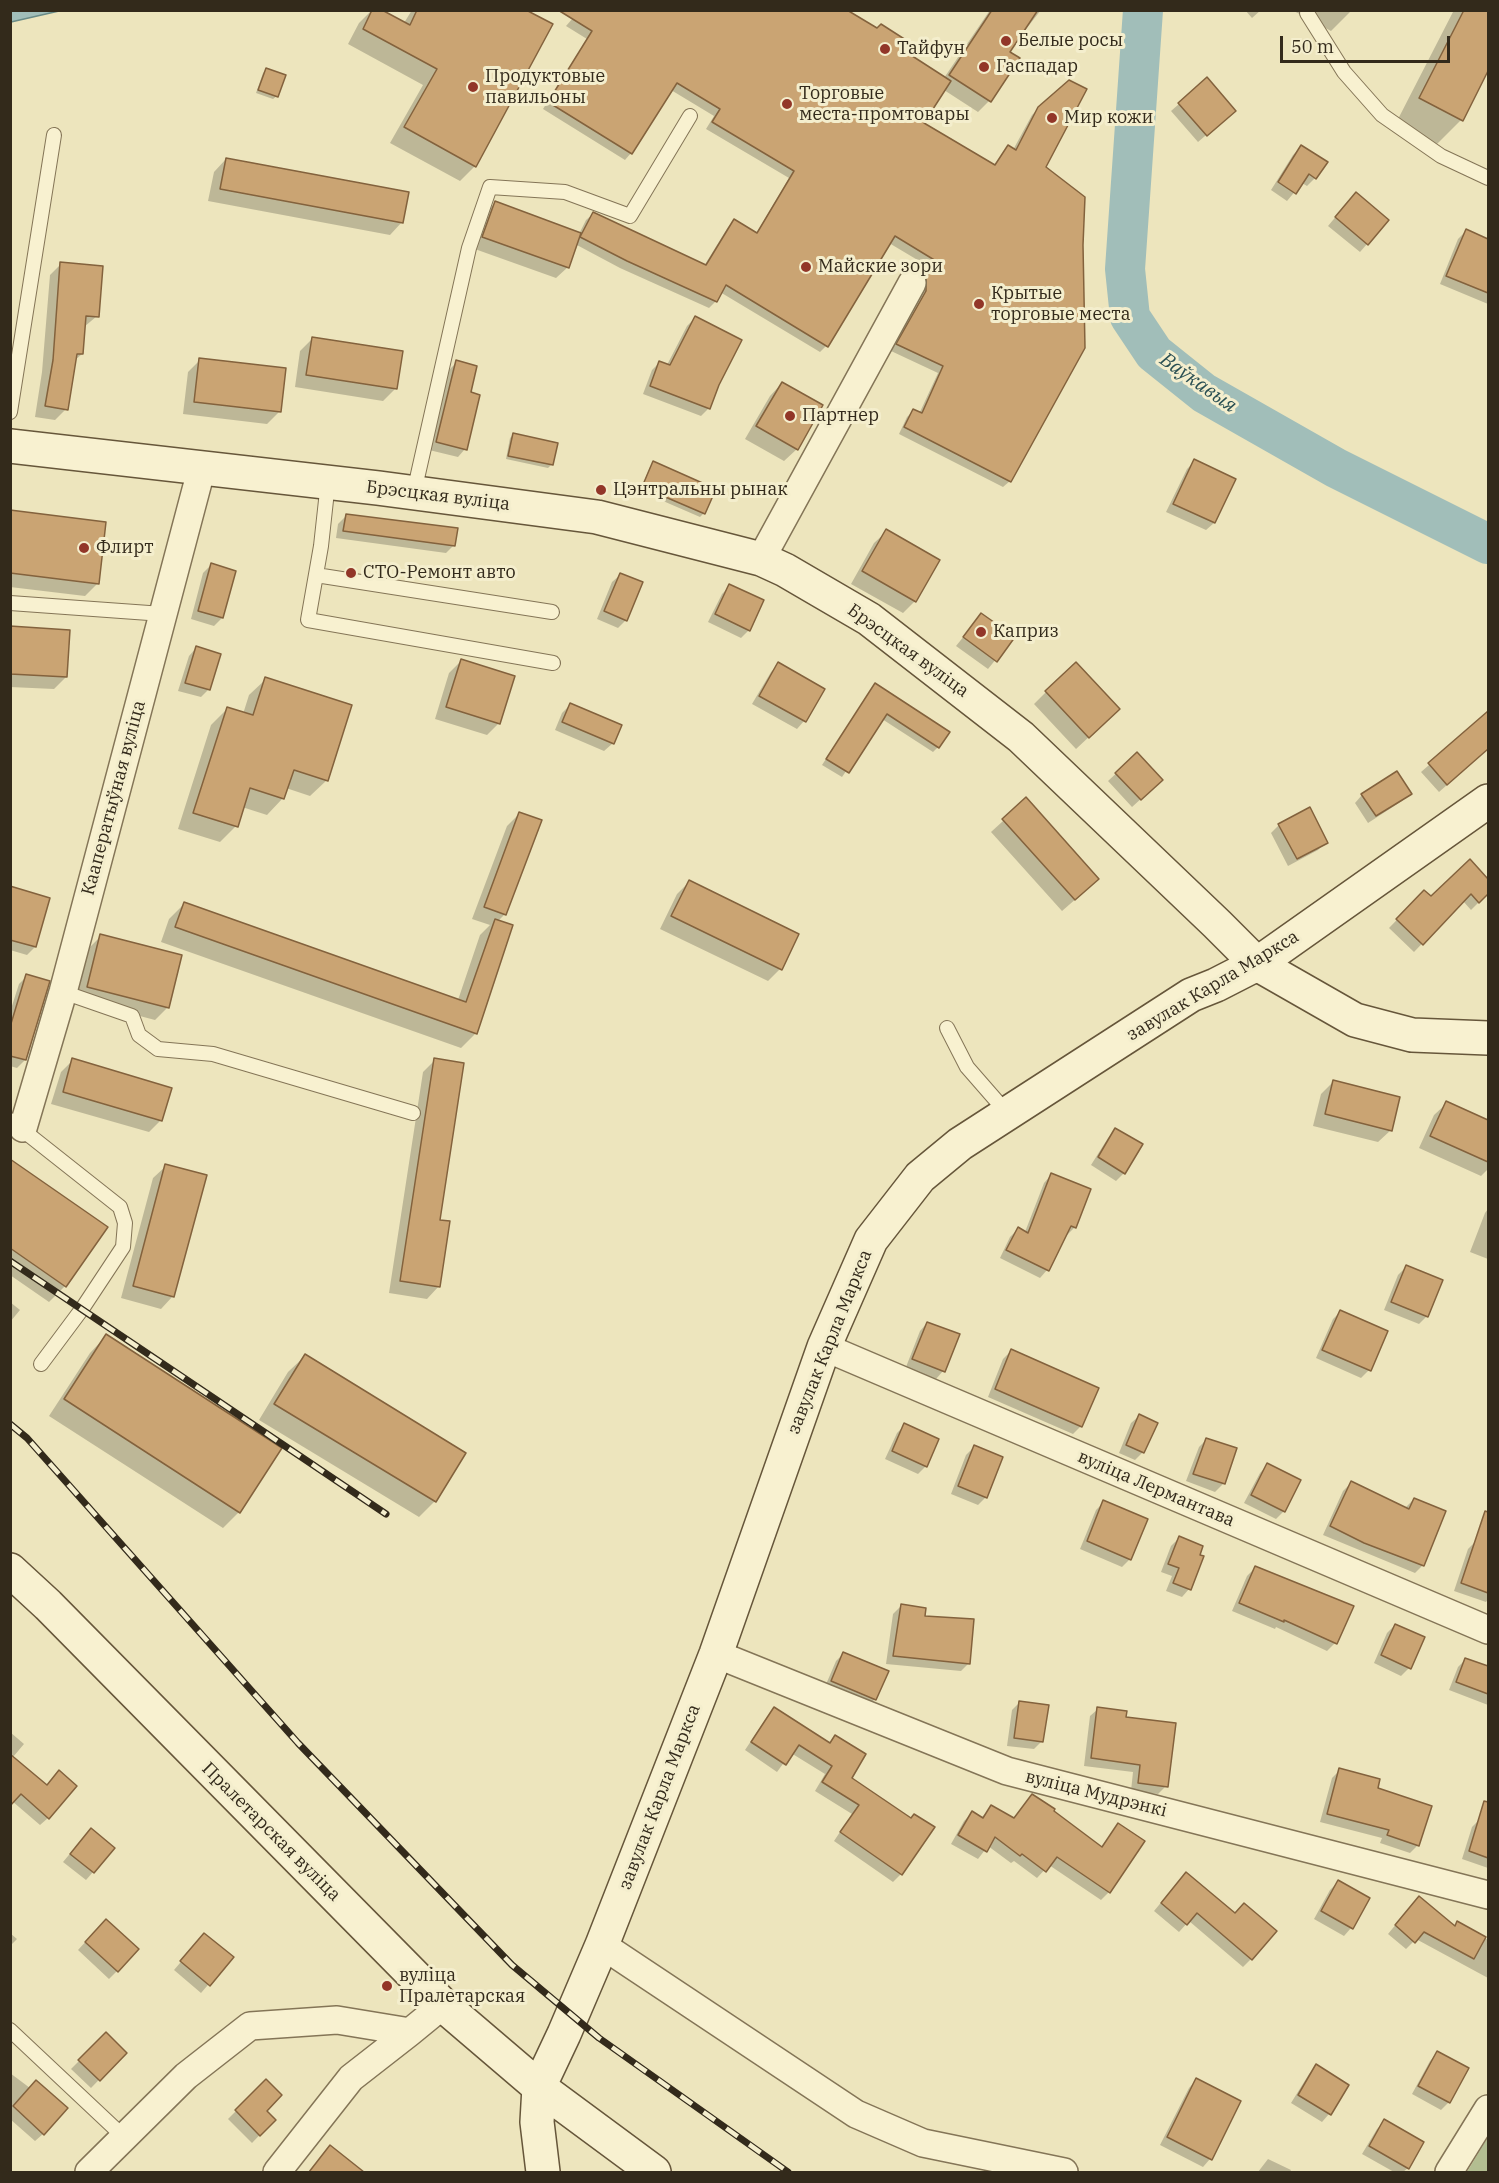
<!DOCTYPE html>
<meta charset="utf-8">
<style>
body{margin:0}
#map{position:relative;width:1499px;height:2183px;overflow:hidden;background:#ede5bd;font-family:"IBM Plex Serif",serif}
canvas{display:block}
.frame{position:absolute;inset:0;border:12px solid #332a1b;pointer-events:none}
.scale{position:absolute;left:1280px;top:36px;width:170px;height:27px;box-sizing:border-box;border:3px solid #332a1b;border-top:0;padding-left:8px;font-size:18px;line-height:21px;white-space:nowrap;color:#332a1b;-webkit-text-stroke:4px #f4eecd;paint-order:stroke}
</style>
<div id="map">
<canvas width="1499" height="2183"></canvas>
<div class="frame"></div>
<div class="scale">50 m</div>
</div>
<script>
const context = document.querySelector('canvas').getContext('2d');
context.lineJoin = 'round';
function fill(path, color) {
  context.fillStyle = color;
  context.fill(path, 'evenodd');
}
function trace(path, color, width, dash) {
  context.strokeStyle = color;
  context.lineWidth = width;
  context.lineCap = dash ? 'butt' : 'round';
  context.setLineDash(dash || []);
  context.stroke(path);
}
function drawText(font, color, halo, rows, align = 'center') {
  context.font = font + ' "IBM Plex Serif",serif';
  context.lineWidth = 6;
  context.setLineDash([]);
  context.textBaseline = 'middle';
  context.strokeStyle = halo;
  context.fillStyle = color;
  for (const [text, x, y, turn = 0] of rows) {
    context.save();
    context.translate(x, y);
    context.rotate((+turn || 0) * Math.PI / 180);
    context.textAlign = isNaN(turn) ? turn : align;
    if (halo) context.strokeText(text, 0, 0);
    context.fillText(text, 0, 0);
    context.restore();
  }
}
const cemetery = new Path2D(`
 M1488,2137V2172H1467Z`);
const water = new Path2D(`
 M11,10H59V11L11,22Z`);
const shadow = new Path2D(`
 M372,10L404,23L412,10H523L475,166L460,181L390,143L423,85L348,44L359,23Z
 M580,10L901,51L944,78L990,10H1041L1008,52L1018,59L989,101L978,112L944,90L922,123L993,166L1008,147L1013,150L1032,115L1039,108L1044,168L1010,481L1003,487L899,434L907,417L914,410L919,414L938,373L891,351L920,299V286L931,268L889,243L826,346L820,352L720,292L716,301L709,308L620,268L575,244L568,267L556,278L472,248L484,214L495,203L579,234L586,220L593,214L704,266L728,227L734,221L756,234L789,178L706,129L714,116L671,90L631,153L625,160L543,109L587,39L566,26Z
 M1245,10H1261L1252,18Z
 M1292,10H1352L1331,31Z
 M1454,10H1488V68L1461,120L1437,144L1396,123Z
 M266,70L277,96L273,99L256,93L263,73Z
 M1179,104L1226,118L1198,142L1171,111Z
 M1301,147L1315,178L1307,186L1302,183L1287,201L1271,190L1293,155Z
 M226,159L402,222L390,235L208,201L214,172Z
 M1348,202L1367,244L1360,252L1328,226Z
 M1466,231L1488,241V304L1440,284L1458,239Z
 M61,264L97,316L84,327L82,354L74,361L66,409L55,420L35,417L42,372L50,275Z
 M695,318L718,384L709,408L701,416L643,394L652,370L660,362L667,365L687,326Z
 M313,338L395,389L383,401L295,387L300,351Z
 M200,360L279,412L267,424L183,414L188,372Z
 M457,362L465,449L458,457L429,450L449,370Z
 M782,383L797,449L784,461L745,439L770,396Z
 M513,435L551,465L548,468L506,459L510,438Z
 M1195,461L1234,480L1214,523L1206,530L1166,512L1187,469Z
 M654,463L704,513L700,517L640,491L650,467Z
 M10,511L97,584L85,596L10,587Z
 M346,516L454,545L446,553L336,538L338,524Z
 M887,531L915,601L903,613L851,584L874,543Z
 M211,565L234,572L222,618L214,626L191,619L203,573Z
 M620,575L626,620L618,628L597,619L612,582Z
 M730,586L749,630L741,638L708,622L722,594Z
 M981,615L1013,638L988,669L956,646Z
 M10,628L66,677L54,689L10,687Z
 M196,648L209,689L201,697L178,691L189,656Z
 M461,661L499,723L487,735L435,719L449,673Z
 M778,664L822,689L804,721L797,729L752,704L771,672Z
 M266,679L327,780L310,796L286,788L283,798L267,815L242,807L236,826L220,842L178,829L211,725L227,709L243,714L249,695Z
 M875,685L938,747L933,752L882,719L842,777L822,765Z
 M1046,692L1106,721L1076,749L1034,704Z
 M570,705L620,726L612,744L604,751L555,730L562,713Z
 M1488,714V749L1439,792L1421,772Z
 M1137,754L1153,788L1132,807L1108,781Z
 M1410,794L1402,801L1368,823L1355,803L1362,795Z
 M1026,800L1085,891L1062,911L991,832Z
 M519,814L505,914L498,921L476,1033L461,1048L161,942L169,919L184,904L458,1000L480,935L490,925L472,919L507,826Z
 M1279,825L1326,842L1318,850L1288,866L1271,833Z
 M1470,861L1488,881V893L1471,910L1463,901L1414,952L1389,928L1424,892L1431,898Z
 M689,882L780,969L768,981L660,929L677,894Z
 M10,890L35,947L27,955L10,950Z
 M101,936L181,956L167,1008L155,1020L75,999L89,948Z
 M27,976L25,1060L17,1068L10,1066V1012L19,984Z
 M73,1060L161,1120L149,1132L51,1104L61,1072Z
 M435,1060L439,1286L427,1299L389,1293L423,1072Z
 M1333,1082L1391,1130L1378,1142L1313,1126L1321,1094Z
 M1447,1103L1488,1122V1169L1481,1176L1419,1148L1434,1115Z
 M1115,1130L1124,1173L1116,1181L1091,1165L1108,1138Z
 M10,1161L65,1286L49,1302L10,1275Z
 M166,1166L173,1296L161,1309L121,1298L153,1178Z
 M1051,1175L1075,1227L1067,1235L1065,1234L1047,1270L1040,1278L1000,1258L1010,1237L1018,1229L1025,1232L1044,1183Z
 M1488,1209V1259L1470,1252L1485,1213Z
 M1406,1267L1427,1316L1419,1324L1384,1310L1398,1275Z
 M10,1302L20,1310L10,1322Z
 M1340,1312L1369,1370L1361,1378L1316,1358L1333,1319Z
 M927,1323L943,1371L936,1379L906,1367L920,1331Z
 M106,1336L239,1512L223,1528L49,1416L90,1353Z
 M1011,1351L1081,1426L1073,1434L988,1397L1003,1359Z
 M305,1356L435,1501L419,1517L259,1420L288,1372Z
 M1139,1416L1143,1452L1135,1460L1119,1453L1131,1423Z
 M905,1425L926,1466L918,1474L885,1459L897,1433Z
 M1207,1439L1236,1449L1223,1484L1215,1492L1186,1481L1199,1447Z
 M974,1447L986,1497L978,1505L951,1494L966,1455Z
 M1267,1465L1284,1511L1276,1519L1244,1503L1260,1473Z
 M1351,1483L1405,1508L1414,1499L1423,1565L1415,1573L1323,1535L1343,1491Z
 M1104,1502L1130,1559L1122,1567L1080,1549L1096,1510Z
 M1179,1538L1189,1589L1182,1597L1166,1591L1172,1576L1161,1572L1171,1546Z
 M1476,1541L1488,1545V1599L1486,1602L1454,1591L1468,1549Z
 M1255,1568L1335,1643L1327,1651L1276,1627L1275,1629L1232,1611L1247,1576Z
 M901,1606L923,1617L969,1663L961,1671L886,1664L893,1614Z
 M1395,1625L1409,1668L1401,1676L1374,1663L1387,1633Z
 M844,1653L875,1699L867,1707L824,1689L836,1661Z
 M1466,1659L1488,1668V1705L1449,1690L1458,1667Z
 M1020,1702L1042,1741L1034,1749L1007,1746L1012,1710Z
 M775,1709L828,1744L835,1737L850,1778L910,1819L933,1828L901,1874L893,1882L834,1841L852,1814L815,1791L825,1774L791,1753L777,1772L745,1750L767,1717Z
 M1098,1709L1125,1718L1166,1786L1158,1794L1131,1791L1133,1772L1084,1766L1090,1716Z
 M10,1732L24,1744L13,1757L48,1818L40,1825L12,1801L10,1803Z
 M1340,1770L1376,1789L1418,1845L1410,1853L1380,1843L1382,1838L1320,1822L1332,1778Z
 M1032,1796L1100,1848L1119,1825L1109,1892L1101,1900L1049,1865L1037,1878L1014,1861L1011,1863L988,1846L978,1859L951,1844L964,1821L972,1813L981,1818L992,1806L1013,1819Z
 M1480,1819L1488,1821V1868L1462,1859L1472,1827Z
 M83,1838L93,1872L86,1880L63,1862Z
 M1178,1882L1234,1915L1251,1959L1243,1967L1189,1921L1179,1932L1154,1911Z
 M1338,1882L1351,1928L1344,1936L1314,1919L1330,1890Z
 M1411,1906L1454,1927L1457,1923L1488,1940V1978L1416,1939L1406,1949L1388,1934Z
 M98,1928L117,1971L109,1979L78,1950Z
 M10,1933L17,1939L10,1946Z
 M197,1943L232,1957L201,1993L174,1970Z
 M106,2034L125,2053L91,2088L71,2069Z
 M1437,2053L1449,2102L1441,2110L1412,2094L1430,2061Z
 M1317,2066L1329,2114L1322,2122L1291,2103L1309,2074Z
 M10,2073L30,2088L43,2134L35,2141L10,2119Z
 M1196,2080L1210,2159L1203,2167L1160,2145L1189,2088Z
 M266,2081L265,2111L274,2120L252,2143L228,2119Z
 M1385,2121L1408,2168L1403,2172H1394L1362,2154L1377,2129Z
 M330,2147L362,2172H309Z
 M1268,2159L1291,2170L1290,2172H1258Z`);
const river = new Path2D(`
 M1143,10L1125,269L1130,317L1154,353L1204,393L1336,468L1488,544`);
const building = new Path2D(`
 M372,10H382L410,25L417,10H526L553,24L476,167L404,127L437,69L363,29Z
 M558,10H847L877,28L881,24L909,42L903,50L951,81L924,123L995,165L1008,145L1016,150L1038,107L1069,80L1087,89L1046,167L1085,197L1083,245L1085,348L1011,482L904,427L913,409L922,413L943,366L896,344L926,291V278L936,261L895,236L828,347L726,285L717,302L627,261L580,237L593,212L706,265L734,219L757,233L794,171L712,122L720,109L677,83L632,154L548,102L592,31Z
 M992,10H1038L1010,52L1020,58L991,102L949,75Z
 M1464,10H1488V71L1463,121L1419,98Z
 M266,68L286,75L278,97L258,90Z
 M1207,77L1236,111L1207,136L1178,103Z
 M1301,145L1328,162L1316,179L1309,174L1296,194L1278,182Z
 M226,158L409,192L403,223L220,189Z
 M1356,192L1389,220L1368,245L1335,217Z
 M495,201L581,233L569,268L482,237Z
 M1466,229L1488,239V293L1446,276Z
 M60,262L103,266L99,317L86,316L83,354H77L68,410L45,406L53,360Z
 M695,316L742,340L719,385L710,409L650,386L659,361L670,365Z
 M312,337L403,351L397,389L306,375Z
 M199,358L286,368L281,412L194,402Z
 M456,360L477,366L471,392L480,395L467,450L436,442Z
 M782,382L823,405L798,450L756,426Z
 M513,433L558,443L553,465L508,456Z
 M1194,459L1236,479L1215,523L1173,504Z
 M653,461L716,489L705,514L642,487Z
 M10,510L106,522L99,584L10,573Z
 M346,514L458,528L455,546L343,531Z
 M886,529L940,560L916,602L862,571Z
 M211,563L236,571L223,618L198,611Z
 M620,573L643,582L627,621L604,611Z
 M729,584L764,600L750,631L715,614Z
 M981,613L1015,637L997,662L963,637Z
 M10,626L70,630L67,677L10,674Z
 M196,646L221,654L210,690L185,683Z
 M461,659L515,676L500,724L446,707Z
 M778,662L825,689L806,722L759,696Z
 M1076,662L1120,709L1089,738L1045,691Z
 M265,677L352,705L328,781L294,770L284,799L250,788L238,827L193,813L227,707L253,715Z
 M875,683L950,732L939,748L887,714L849,773L826,759Z
 M570,703L622,725L614,744L562,722Z
 M1488,711V749L1447,785L1428,763Z
 M1137,752L1163,780L1141,800L1115,773Z
 M1397,771L1412,794L1376,816L1361,794Z
 M1026,797L1099,879L1075,900L1002,819Z
 M1310,807L1328,843L1297,859L1278,824Z
 M519,812L542,820L506,915L484,907Z
 M1470,859L1488,879V894L1479,903L1471,894L1423,945L1396,919L1424,890L1431,896Z
 M689,880L799,934L782,970L671,916Z
 M10,886L50,898L36,947L10,940Z
 M184,902L466,1002L495,919L513,925L477,1034L175,927Z
 M100,934L182,955L169,1008L87,987Z
 M26,974L50,981L26,1060L10,1056V1027Z
 M72,1058L172,1088L162,1121L63,1092Z
 M434,1058L464,1063L440,1220L450,1221L440,1287L400,1281Z
 M1333,1080L1400,1097L1392,1131L1325,1114Z
 M1446,1101L1488,1120V1162L1430,1136Z
 M1115,1128L1143,1144L1125,1174L1098,1157Z
 M10,1159L108,1227L66,1287L10,1248Z
 M165,1164L207,1175L174,1297L133,1286Z
 M1051,1173L1091,1189L1076,1228L1071,1226L1049,1271L1006,1250L1018,1227L1028,1233Z
 M1406,1265L1443,1280L1428,1317L1391,1302Z
 M1340,1310L1388,1331L1371,1371L1322,1350Z
 M927,1322L960,1334L945,1372L912,1359Z
 M106,1334L282,1448L240,1513L64,1399Z
 M1011,1349L1099,1388L1082,1427L995,1389Z
 M305,1354L466,1453L436,1502L274,1404Z
 M1139,1414L1158,1423L1144,1453L1126,1445Z
 M904,1423L939,1439L927,1467L892,1451Z
 M1206,1438L1237,1448L1225,1484L1193,1474Z
 M974,1445L1003,1457L987,1498L958,1486Z
 M1267,1463L1301,1480L1285,1512L1251,1495Z
 M1351,1481L1409,1509L1414,1498L1446,1511L1424,1566L1364,1543L1330,1526Z
 M1103,1500L1148,1519L1131,1560L1087,1541Z
 M1485,1511L1488,1512V1593L1461,1583Z
 M1179,1536L1203,1546L1200,1555L1204,1556L1191,1590L1173,1583L1179,1568L1168,1564Z
 M1255,1566L1354,1606L1337,1644L1284,1620V1622L1239,1603Z
 M901,1604L926,1608L925,1616L974,1619L970,1664L893,1656Z
 M1395,1624L1425,1637L1411,1669L1381,1655Z
 M843,1652L889,1671L876,1700L831,1681Z
 M1465,1658L1488,1666V1694L1456,1682Z
 M1019,1701L1049,1705L1043,1742L1014,1738Z
 M774,1707L830,1743L835,1735L866,1754L852,1778L911,1818L914,1814L935,1827L902,1875L840,1832L859,1805L822,1782L832,1766L799,1745L786,1765L751,1742Z
 M1097,1707L1127,1711L1126,1717L1176,1723L1168,1787L1138,1783L1140,1765L1091,1758Z
 M10,1754L47,1785L59,1770L77,1786L49,1819L21,1794L10,1806Z
 M1339,1768L1380,1779L1378,1788L1432,1806L1419,1846L1387,1835L1389,1830L1327,1814Z
 M1032,1794L1055,1809L1054,1811L1102,1847L1118,1823L1145,1841L1110,1893L1057,1857L1046,1872L1022,1854L1020,1856L995,1837L987,1852L958,1835L972,1811L983,1818L991,1805L1014,1818Z
 M1484,1801L1488,1802V1858L1469,1851Z
 M91,1828L115,1848L94,1873L70,1854Z
 M1186,1872L1235,1913L1244,1903L1277,1931L1252,1960L1197,1913L1187,1925L1161,1903Z
 M1338,1880L1370,1898L1353,1929L1321,1911Z
 M1419,1896L1455,1926L1457,1921L1486,1937L1474,1959L1424,1932L1415,1943L1395,1925Z
 M106,1919L139,1949L118,1972L85,1942Z
 M204,1933L234,1957L210,1986L180,1961Z
 M106,2032L127,2053L100,2081L78,2060Z
 M1437,2051L1469,2068L1450,2103L1418,2086Z
 M1316,2064L1349,2085L1331,2115L1298,2095Z
 M1196,2078L1241,2101L1212,2160L1167,2137Z
 M266,2079L282,2095L267,2111L276,2120L260,2136L235,2110Z
 M36,2080L68,2108L44,2135L13,2106Z
 M1384,2119L1424,2142L1409,2169L1369,2146Z
 M330,2145L364,2172H309Z`);
const lane = new Path2D(`
 M1307,13L1344,72L1382,115L1441,156L1488,178
 M10,412L54,135
 M328,482L321,546L308,620L553,663
 M414,492L469,248L490,187L565,192L630,216L690,116
 M316,575L552,612
 M10,603L163,614
 M63,992L132,1016L139,1035L158,1049L213,1054L413,1113
 M947,1028L967,1067L1008,1114
 M10,1120L120,1207L125,1223L123,1247L82,1309L41,1364
 M10,2030L125,2138`);
const street = new Path2D(`
 M761,559L912,283
 M23,1128L63,992L202,467
 M824,1347L1488,1630
 M716,1654L1007,1771L1488,1895
 M602,1945L856,2114L923,2143L1064,2172
 M89,2172L186,2076L250,2026L337,2020L410,2032L443,2005
 M277,2172L351,2078L410,2032
 M1449,2172L1488,2109`);
const secondary = new Path2D(`
 M10,446L378,488L597,517L761,559L785,570L869,619L1021,737L1217,924L1257,964L1355,1020L1412,1035L1488,1038
 M10,1570L48,1605L443,2005L539,2087L654,2172
 M543,2172L537,2122L539,2087L564,2034L602,1945L716,1654L824,1347L871,1240L920,1177L960,1144L1191,995L1216,985L1257,964L1488,801`);
const rail = new Path2D(`
 M10,1261L386,1514
 M10,1424L27,1438L298,1743L512,1965L599,2038L788,2172`);
const markers = [
 [1006,41,6,"#923628"],
 [885,49,6,"#923628"],
 [984,67,6,"#923628"],
 [473,87,6,"#923628"],
 [787,104,6,"#923628"],
 [1052,118,6,"#923628"],
 [806,267,6,"#923628"],
 [979,304,6,"#923628"],
 [790,416,6,"#923628"],
 [601,490,6,"#923628"],
 [84,548,6,"#923628"],
 [351,573,6,"#923628"],
 [981,632,6,"#923628"],
 [387,1986,6,"#923628"]
];
const poiNames = [
 ["Белые росы",1018,41],
 ["Тайфун",897,49],
 ["Гаспадар",996,67],
 ["Продуктовые",485,77],
 ["павильоны",485,98],
 ["Торговые",799,94],
 ["места-промтовары",799,115],
 ["Мир кожи",1064,118],
 ["Майские зори",818,267],
 ["Крытые",991,294],
 ["торговые места",991,315],
 ["Партнер",802,416],
 ["Цэнтральны рынак",613,490],
 ["Флирт",96,548],
 ["СТО-Ремонт авто",363,573],
 ["Каприз",993,632],
 ["вуліца",399,1976],
 ["Пралетарская",399,1997]
];
const streetNames = [
 ["Брэсцкая вуліца",438,496,7],
 ["Брэсцкая вуліца",908,651,36],
 ["Кааператыўная вуліца",114,798,-75],
 ["завулак Карла Маркса",1213,986,-31],
 ["завулак Карла Маркса",830,1342,-68],
 ["вуліца Лермантава",1156,1489,23],
 ["вуліца Мудрэнкі",1096,1794,14],
 ["завулак Карла Маркса",660,1797,-69],
 ["Пралетарская вуліца",271,1832,45]
];
const waterNames = [
 ["Ваўкавыя",1198,383,35]
];
fill(cemetery, '#b3be91');
fill(water, '#a1beb9');
trace(water, '#698b87', 1.5);
fill(shadow, '#0003');
trace(river, '#a1beb9', 40);
fill(building, '#caa473');
trace(building, '#83623d', 1.5);
trace(lane, '#847557', 16);
trace(street, '#847557', 30);
trace(secondary, '#66563a', 36);
trace(lane, '#f8f1d0', 14);
trace(street, '#f8f1d0', 27);
trace(secondary, '#f8f1d0', 33);
trace(rail, '#332a1b', 7);
trace(rail, '#f4eecd', 4.5, [14]);
for (const [x, y, r, color] of markers) {
  const dot = new Path2D();
  dot.arc(x, y, r, 0, 2 * Math.PI);
  context.fillStyle = color;
  context.fill(dot);
  trace(dot, '#f4eecd', 2);
}
drawText('18px', '#332a1b', '#f4eecd', poiNames, 'left');
drawText('18px', '#332a1b', '#f4eecd', streetNames);
drawText('italic 20px', '#2b5053', '#f4eecd', waterNames);
</script>
